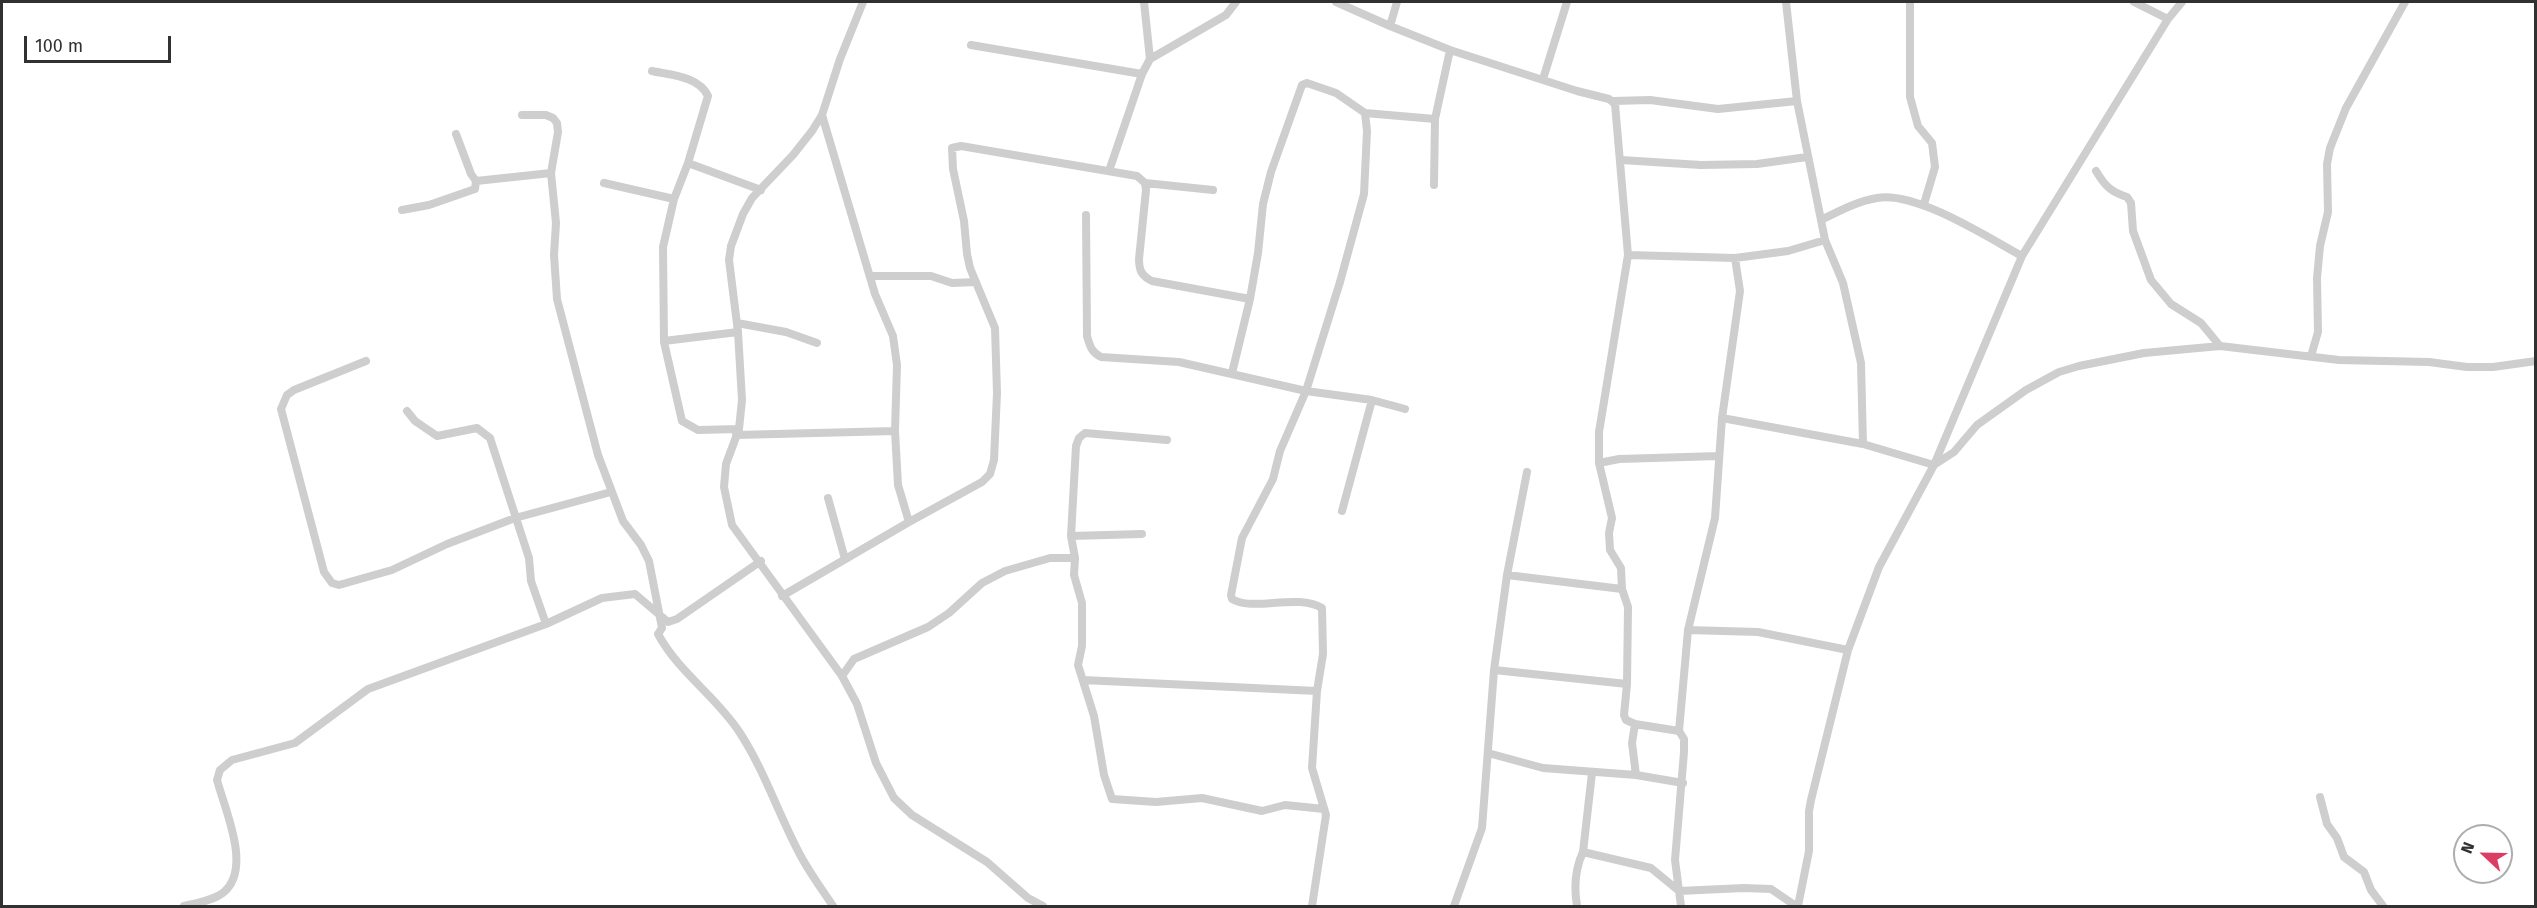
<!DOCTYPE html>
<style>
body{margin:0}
#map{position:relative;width:2537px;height:908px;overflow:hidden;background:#fff;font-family:"Fira Sans",sans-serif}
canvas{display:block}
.frame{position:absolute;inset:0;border:3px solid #313131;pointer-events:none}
.north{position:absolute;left:2453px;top:824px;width:60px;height:60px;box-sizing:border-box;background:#fff;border:2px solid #adadad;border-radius:50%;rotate:292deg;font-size:16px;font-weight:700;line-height:24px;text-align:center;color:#313131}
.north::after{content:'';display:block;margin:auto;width:21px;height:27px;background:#dc3e63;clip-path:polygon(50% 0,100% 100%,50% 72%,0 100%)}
.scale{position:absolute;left:24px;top:36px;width:147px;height:27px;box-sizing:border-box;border:3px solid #313131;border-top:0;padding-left:8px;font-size:18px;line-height:21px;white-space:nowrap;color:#313131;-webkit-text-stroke:4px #fff;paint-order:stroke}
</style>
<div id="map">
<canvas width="2537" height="908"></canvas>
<div class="frame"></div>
<div class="north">N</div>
<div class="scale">100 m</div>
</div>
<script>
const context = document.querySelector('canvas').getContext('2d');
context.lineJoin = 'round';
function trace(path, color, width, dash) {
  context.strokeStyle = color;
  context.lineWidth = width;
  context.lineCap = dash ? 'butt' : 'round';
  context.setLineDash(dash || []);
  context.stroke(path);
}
const street = new Path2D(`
 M863,2L840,59L822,115L812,131L793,155L752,198L743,214L731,246L729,260L738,332L742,400L739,429L726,464L724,487L732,525L842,676L857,704L876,763L894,798L912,815L987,862L1028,898L1043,906
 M1336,2L1390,26L1397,2
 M1786,2L1797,101
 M1910,2V97L1918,126L1932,143L1935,167L1924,204
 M2134,2L2168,19
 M1390,26L1450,50L1577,91L1609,99L1615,104L1628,255L1599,432V463L1612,518L1609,533L1610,550L1621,568L1622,589L1628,607L1627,684L1624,715L1626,720L1635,724L1679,731L1684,739V752L1675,860L1681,906
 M971,45L1142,74
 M1150,59L1226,15L1236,2
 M652,71C670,75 699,76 708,96L688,163L761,190
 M1543,79L1567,2
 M1613,101L1650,100L1718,109L1797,101L1821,220
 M522,115H546L553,118L557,123L558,132L551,173L556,223L554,255L557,299L598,455L623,521L641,545L649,561L662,628L658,634C679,673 717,697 740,733C766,773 780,819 803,860C812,876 823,891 833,906
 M822,115L875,294L893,336L897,365L895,431L898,485L909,522
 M456,134L471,174L476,181L551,173
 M1621,160L1701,165L1757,164L1807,157
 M688,163L674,199L663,247L664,342L682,421L698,430L739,429
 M1109,171L1142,74L1150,59L1144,2
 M2096,171C2105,186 2111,192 2127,197L2131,203L2133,231L2151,280L2171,304L2201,323L2220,346
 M604,183L674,199
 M1145,183L1213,190
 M1434,185L1435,119L1450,50
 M402,210L429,205L475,189L476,181
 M1086,215L1087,336C1090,346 1091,352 1101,357L1179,362L1306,391L1372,400L1405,409
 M1825,240L1821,220C1839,211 1858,201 1877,198C1916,191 1987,237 2022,256
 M1628,255L1735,258L1788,251L1825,240L1843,283L1861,363L1863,444L1934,465L1954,452L1977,425L2026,390L2059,372L2079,366L2144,353L2220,346L2339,360L2429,362L2467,367H2493L2536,361
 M870,276H931L952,283L976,282
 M737,323L786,332L817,343
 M664,341L738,332
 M2311,356L2318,332L2317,278L2320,246L2328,212L2327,164L2330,148L2346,108L2405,2
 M366,361L294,390L287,395L281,409L324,572L332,583L339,585L392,570L447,544L515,518L611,492
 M1232,373L1250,299L1258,253L1263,204L1271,172L1302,85L1307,83L1336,93L1365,113L1435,119
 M407,411L415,421L437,436L477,428L490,438L529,558L531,581L546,624
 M1722,418L1740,291L1735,258
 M736,435L895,431
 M1167,440L1085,433L1079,438L1076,446L1071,536L1075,558L1074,575L1082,603V646L1078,665L1094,716L1104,775L1112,799L1156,802L1202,798L1262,811L1285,805L1324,809
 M1599,463L1619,459L1719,456
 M828,498L845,559
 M1342,511L1372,400
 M1071,536L1142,534
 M1507,575L1622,589
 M782,596L909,522L982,482L990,474L994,460L997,393L995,328L970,268L967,254L964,221L953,169L952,148L961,146L1137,176L1145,183L1146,190L1139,259C1139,271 1142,276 1152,281L1250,299
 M1688,630L1758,632L1848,650
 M1494,670L1627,684
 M842,676L854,659L928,627L949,613L982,583L1005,571L1050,558H1075
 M1083,680L1317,691
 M1635,724L1632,743L1636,775
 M1679,731L1688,630L1715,518L1722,418L1863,444
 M1488,753L1543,768L1636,775L1683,783
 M2320,797L2327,824L2337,838L2344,857L2364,872L2371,890L2383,906
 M1583,852L1592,773
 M184,906C197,903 215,900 224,892C252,868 225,810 217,780L220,770L232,760L295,743L368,689L546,624L602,598L635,594L668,622L677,619L761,561
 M1312,906L1326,815L1312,768L1317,691L1323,654L1322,608C1297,593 1252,612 1232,599L1231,595L1242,538L1273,479L1280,451L1306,391L1340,282L1364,194L1367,131L1365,113
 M1454,906L1482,828L1494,670L1507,575L1527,472
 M1577,906C1574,888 1575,869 1583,852L1651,868L1679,891L1744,888L1771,889L1796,906
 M1798,906L1809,851V811L1811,800L1848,650L1879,567L1934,465L2022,256L2168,19L2182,2`);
trace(street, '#cecece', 8);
</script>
